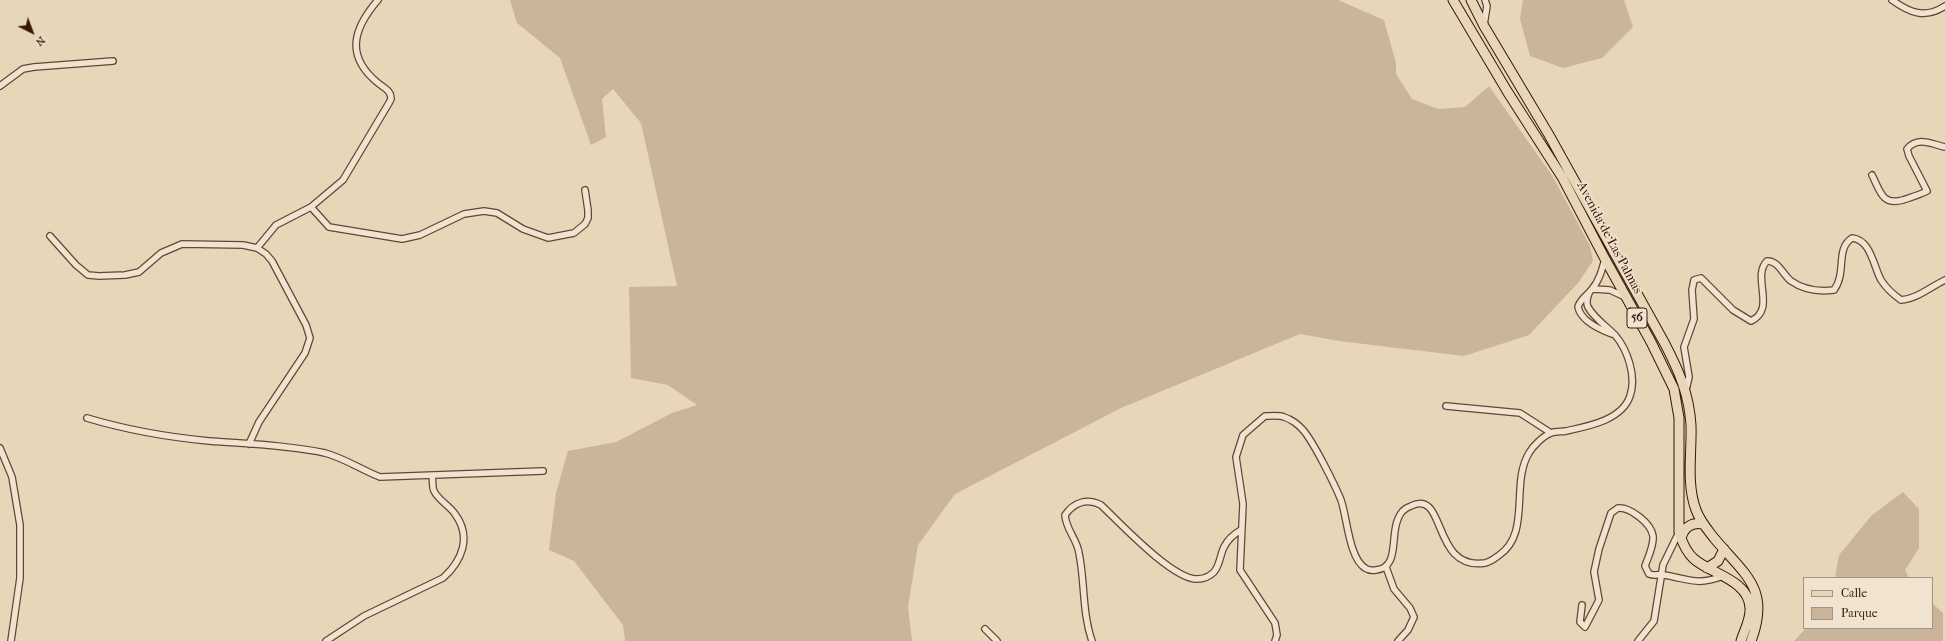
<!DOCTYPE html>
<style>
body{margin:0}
#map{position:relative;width:1945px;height:641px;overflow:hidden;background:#e8d6b8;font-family:"IM FELL French Canon",serif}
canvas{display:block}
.legend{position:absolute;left:1803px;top:577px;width:130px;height:52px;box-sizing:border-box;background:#f0e4d1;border:1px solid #a69280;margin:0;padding:5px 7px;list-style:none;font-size:12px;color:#381607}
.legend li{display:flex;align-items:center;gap:8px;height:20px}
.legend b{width:20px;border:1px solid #a69280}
.north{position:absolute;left:12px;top:12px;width:40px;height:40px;-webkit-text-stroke:3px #f0e4d1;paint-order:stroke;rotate:138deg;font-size:11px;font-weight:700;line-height:16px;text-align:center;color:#381607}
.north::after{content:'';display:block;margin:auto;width:14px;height:18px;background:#381607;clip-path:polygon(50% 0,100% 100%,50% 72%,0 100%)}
</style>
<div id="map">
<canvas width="1945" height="641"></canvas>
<ul class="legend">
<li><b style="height:5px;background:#e8d6b8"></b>Calle</li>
<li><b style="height:11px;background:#cab59a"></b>Parque</li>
</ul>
<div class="north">N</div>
</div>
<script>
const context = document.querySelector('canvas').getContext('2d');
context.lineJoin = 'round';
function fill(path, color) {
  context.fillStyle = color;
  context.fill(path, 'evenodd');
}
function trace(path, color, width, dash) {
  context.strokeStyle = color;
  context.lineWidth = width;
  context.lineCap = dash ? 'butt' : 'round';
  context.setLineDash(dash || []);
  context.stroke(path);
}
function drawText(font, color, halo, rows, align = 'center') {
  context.font = font + ' "IM FELL French Canon",serif';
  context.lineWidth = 3.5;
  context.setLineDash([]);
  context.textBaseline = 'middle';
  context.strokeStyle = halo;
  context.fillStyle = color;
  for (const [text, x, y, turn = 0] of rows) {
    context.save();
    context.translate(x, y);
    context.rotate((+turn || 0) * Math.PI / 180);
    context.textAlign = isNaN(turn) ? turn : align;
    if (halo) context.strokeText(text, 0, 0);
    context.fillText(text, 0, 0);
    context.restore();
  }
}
const green = new Path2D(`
 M510,0H1338L1384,20L1396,63V74L1412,99L1438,109L1465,107L1489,86L1553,177L1590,246L1593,261L1578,283L1529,335L1464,356L1339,341L1300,334L1121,408L955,494L918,545L908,607L912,641H625L623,625L574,561L549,550L556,493L568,451L616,442L672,413L697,405L668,385L631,378L629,287L677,286L641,123L613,89L602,99L606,137L591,145L560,58L517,23Z
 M1523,0H1624L1633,27L1602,58L1563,68L1530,56L1520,19Z
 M1903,492L1919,509V548L1905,570L1909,578H1835L1839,555L1872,515Z
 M1932,603L1943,613V641H1794L1806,628H1932Z`);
const minor = new Path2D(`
 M1892,0C1910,13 1925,19 1945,6
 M1484,25L1487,6L1485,0
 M0,86L23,69L34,67L113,61
 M1872,175C1880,191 1882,206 1903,200C1912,197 1919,195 1927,191L1909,156L1907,149C1918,136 1931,144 1945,147
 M311,207L329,227L402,239L420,235L464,214L484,211L497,213L523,229L548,238L574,233L585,224L588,218V210L585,190
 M50,236L76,265L88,275L99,276L125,275L139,272L161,253L182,244L243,245L257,248
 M1605,259C1602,270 1599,281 1592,289C1587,296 1580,299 1578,307C1581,321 1601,330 1612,334
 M1593,289L1610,290L1625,297
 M1686,390L1689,377L1684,347L1694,319L1692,290L1694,280L1701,278L1733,310L1751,321C1777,309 1751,277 1767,261C1779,261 1782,274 1791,281C1804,290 1818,292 1834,290C1847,273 1835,249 1852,238C1871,240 1873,265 1881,280C1886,288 1894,295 1901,300C1917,299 1930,287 1945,280
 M1446,406L1520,413L1551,433
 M87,418C127,430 167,437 209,441C247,444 287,445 325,453C344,458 362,470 380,477L543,471
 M249,444L259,422L305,353L310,338L306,325L272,261L266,254L257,248L276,225L311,207L343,180L389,103L391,99C391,90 384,88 378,83C345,56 353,29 378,0
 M0,448L12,477L20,525V578L11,641
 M1386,567L1394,589L1410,608L1414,617L1408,630L1398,641
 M1582,605L1580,622L1585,627L1599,600L1594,572L1599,549L1611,513L1618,508C1630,507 1651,523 1653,536C1654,546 1648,557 1645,566L1649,574C1654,576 1659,574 1664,575C1689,579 1697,586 1723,576
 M985,629L997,641
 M326,641L364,616L443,578C462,561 472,537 455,514C450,506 438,500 434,491C432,487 433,480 432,476
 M1092,641C1082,612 1085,582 1079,553C1077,539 1066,530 1065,515C1074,502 1087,498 1101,505C1120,523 1172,579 1197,579C1203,579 1210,576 1214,572C1220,565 1220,555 1224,547C1228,539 1234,534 1241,530
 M1275,641L1277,635L1275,623L1240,570L1243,504L1236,457L1243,435L1265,416C1271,416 1279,415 1284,417C1291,419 1299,425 1303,430C1313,441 1335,485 1341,500C1347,517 1349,558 1365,568C1368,570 1371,571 1376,570C1400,568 1390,535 1398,519C1400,513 1405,508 1411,506C1447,488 1431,571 1485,563C1490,562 1494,559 1498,556C1532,534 1510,484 1529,453C1533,446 1543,436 1551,433C1556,431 1562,432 1566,431C1589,426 1622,420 1630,396C1637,376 1627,349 1615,335C1606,326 1594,318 1588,307C1586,303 1587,298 1589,293
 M1638,641L1654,621L1663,565L1679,532`);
const primary = new Path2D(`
 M1453,0L1507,91L1562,177L1605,259L1651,342L1674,389L1679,418V532C1682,542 1686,552 1694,559C1711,574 1749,580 1750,608C1751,619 1744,631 1741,641
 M1471,0L1484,26L1549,135L1665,344C1679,371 1689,394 1691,425C1692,453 1686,483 1696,510C1700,521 1707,529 1714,538C1745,575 1771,589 1751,641
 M1681,538C1684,527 1692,522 1703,524
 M1707,568L1718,561L1724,549`);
const shields = [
 [1637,318,20]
];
const shieldNames = [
 ["56",1637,318]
];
const streetNames = [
 ["Avenida de Las Palmas",1609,238,62]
];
fill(green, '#cab59a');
trace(minor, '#644633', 8);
trace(primary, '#381607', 11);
trace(minor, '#f0e4d1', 5.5);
trace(primary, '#e8d6b8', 9);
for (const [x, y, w] of shields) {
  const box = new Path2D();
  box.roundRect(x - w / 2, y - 10, w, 20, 3);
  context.fillStyle = '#f0e4d1';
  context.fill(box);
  trace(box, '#381607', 1);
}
drawText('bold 12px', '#381607', null, shieldNames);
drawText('13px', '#381607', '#f0e4d1', streetNames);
</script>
